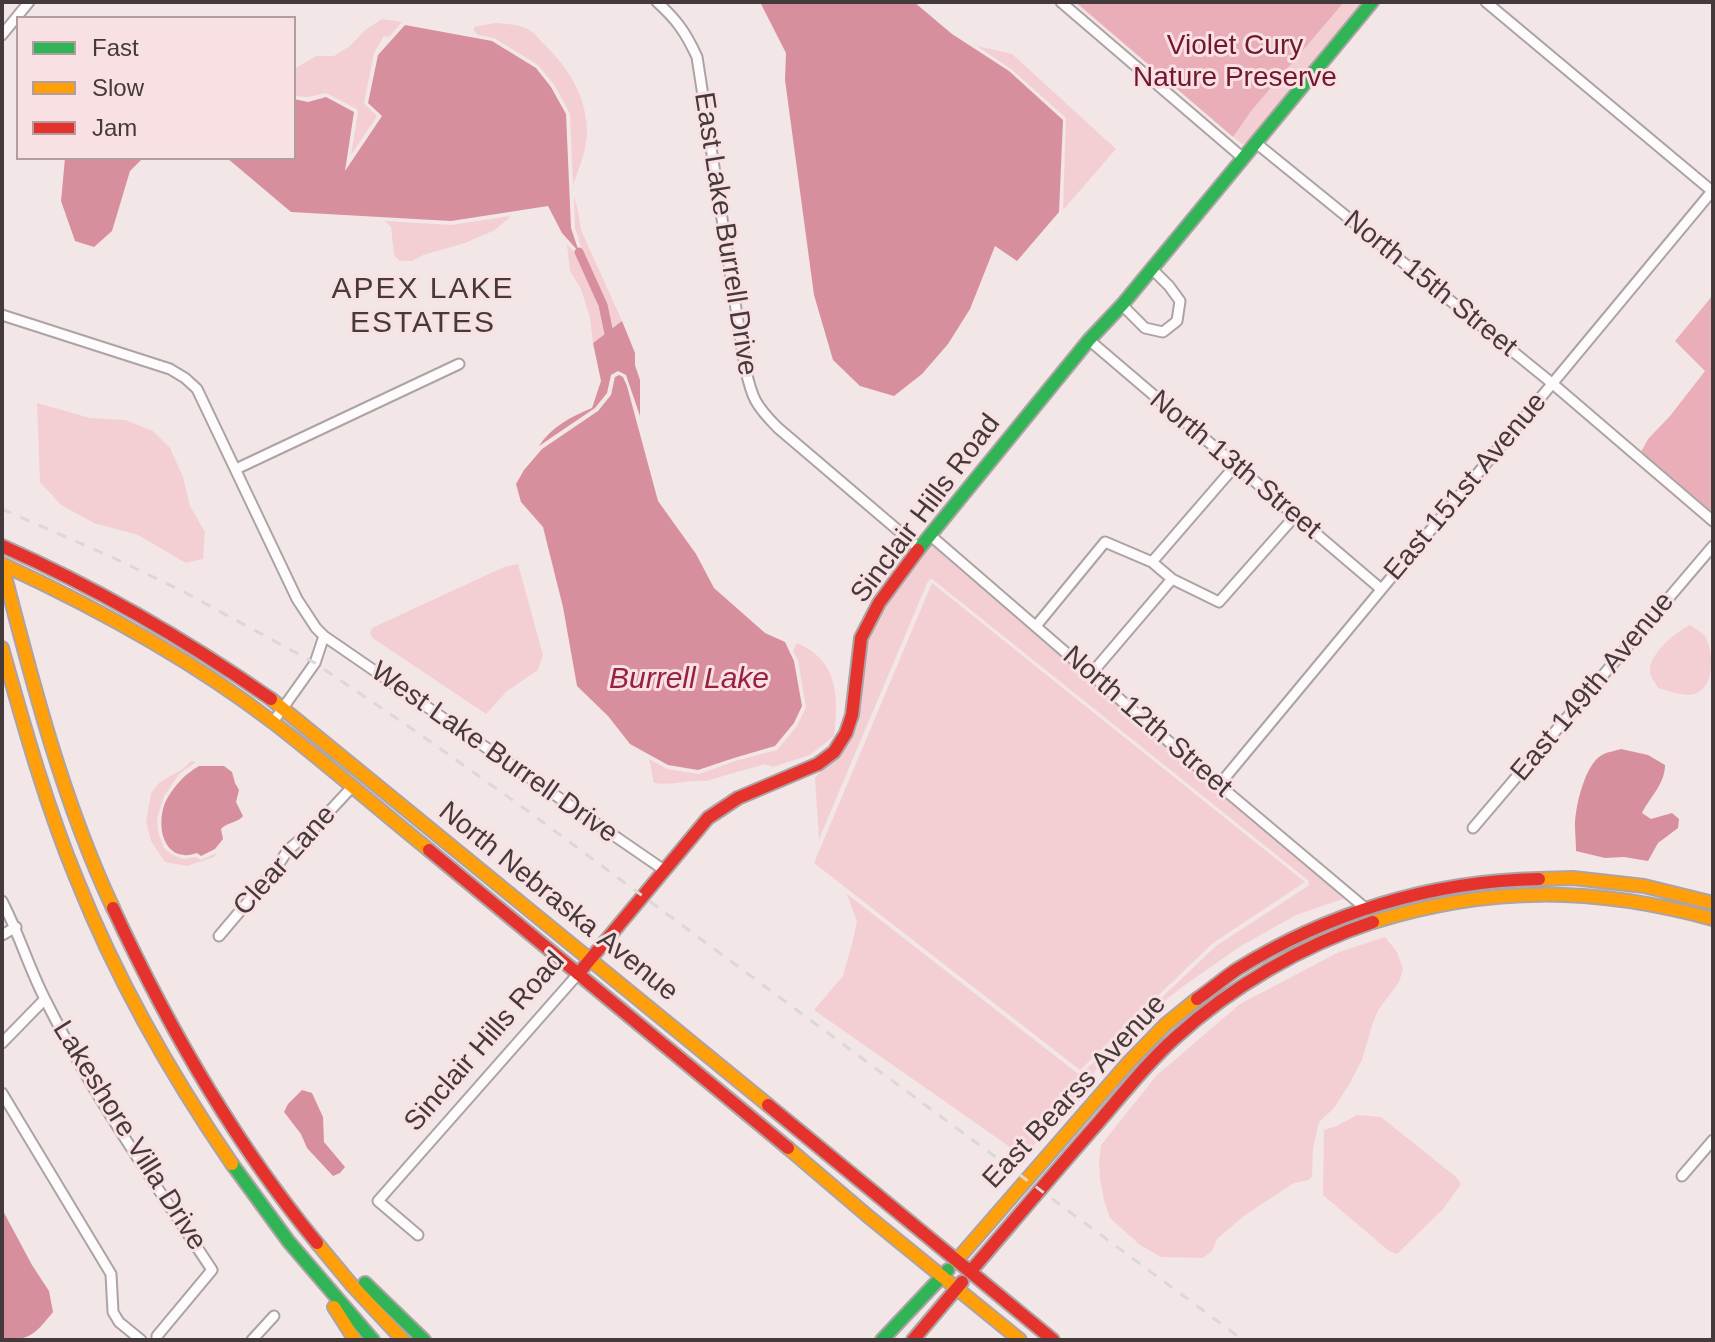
<!DOCTYPE html>
<style>
body{margin:0}
#map{position:relative;width:1715px;height:1342px;overflow:hidden;background:#f2e6e7;font-family:Arial,sans-serif}
canvas{display:block}
.frame{position:absolute;inset:0;border:4px solid #443a3b;pointer-events:none}
.legend{position:absolute;left:16px;top:16px;width:280px;height:144px;box-sizing:border-box;background:#f8e0e3;border:2px solid #b09ea0;margin:0;padding:10px 14px;list-style:none;font-size:24px;color:#443a3b}
.legend li{display:flex;align-items:center;gap:16px;height:40px}
.legend b{width:40px;border:2px solid #b09ea0}
</style>
<div id="map">
<canvas width="1715" height="1342"></canvas>
<div class="frame"></div>
<ul class="legend">
<li><b style="height:10px;background:#30b455"></b>Fast</li>
<li><b style="height:10px;background:#ff9f0a"></b>Slow</li>
<li><b style="height:10px;background:#e5322d"></b>Jam</li>
</ul>
</div>
<script>
const context = document.querySelector('canvas').getContext('2d');
context.lineJoin = 'round';
function fill(path, color) {
  context.fillStyle = color;
  context.fill(path, 'evenodd');
}
function trace(path, color, width, dash) {
  context.strokeStyle = color;
  context.lineWidth = width;
  context.lineCap = dash ? 'butt' : 'round';
  context.setLineDash(dash || []);
  context.stroke(path);
}
function drawText(font, color, halo, rows, align = 'center') {
  context.font = font + ' Arial,sans-serif';
  context.lineWidth = 6;
  context.setLineDash([]);
  context.textBaseline = 'middle';
  context.strokeStyle = halo;
  context.fillStyle = color;
  for (const [text, x, y, turn = 0] of rows) {
    context.save();
    context.translate(x, y);
    context.rotate((+turn || 0) * Math.PI / 180);
    context.textAlign = isNaN(turn) ? turn : align;
    if (halo) context.strokeText(text, 0, 0);
    context.fillText(text, 0, 0);
    context.restore();
  }
}
const green = new Path2D(`
 M1074,2H1364L1247,143L1242,144Z
 M382,19L402,22L389,37L384,36L374,53L364,103L377,116L351,155L358,113L357,109L326,93L308,97L294,96V69L316,56H334L350,46L365,30Z
 M495,23C507,24 521,24 531,31C536,34 540,40 544,44C569,69 586,95 587,131C587,150 579,168 573,185L570,114L555,86L538,65L494,38L478,35L474,31V27Z
 M977,46L1012,54L1116,149L1063,210L1066,118L1011,69Z
 M574,196L578,211L581,230L622,321L593,343L590,318L581,289L570,271L567,244L578,256L582,255L583,253L575,228Z
 M511,216L495,230L465,243L423,255L412,261H400L394,255L391,227L385,221L451,225Z
 M37,403L90,418L125,420L153,431L170,448L183,477L190,506L205,532L203,559L186,563L138,535L94,523L61,505L40,482Z
 M932,542L1212,785L1346,898L1296,915L1241,946L1182,987L1127,1031L1046,1133L1023,1156L814,1010L843,976L852,944L857,922L847,894L1077,1073L1081,1074L1216,946L1308,886L1309,881L932,579L928,581L819,839L815,778L858,726L859,696L865,640L889,598Z
 M518,564L543,655L538,670L507,691L486,714L374,639L370,634L372,628L504,567Z
 M932,583L1305,882L1213,943L1080,1070L814,863Z
 M1690,625C1694,628 1702,632 1705,636C1715,654 1715,692 1690,695C1680,695 1668,691 1658,688C1655,682 1650,677 1650,670C1650,653 1676,632 1690,625Z
 M797,643C838,660 839,697 834,736L810,755L773,767L765,764L706,781C689,779 672,786 654,783C651,775 652,767 649,759L667,769L699,774L735,761L777,750L797,726L806,707L798,660L793,651Z
 M191,761L196,762L180,773L164,796L157,819L158,831L164,848L171,854L183,859L196,857L201,860L217,853L214,857L187,866L165,862L151,841L146,822L151,793L160,782L183,769Z
 M1385,937L1397,952L1403,969L1399,982L1379,1009L1373,1022L1362,1060L1350,1083L1334,1108L1319,1122L1313,1148L1312,1176L1309,1180L1294,1183L1245,1215L1217,1239L1212,1251L1203,1258L1161,1257L1140,1245L1110,1218L1104,1200L1100,1179L1099,1161L1101,1145L1157,1075L1240,1004L1339,952Z
 M1357,1115L1381,1117L1456,1177L1461,1184L1443,1209L1397,1254L1389,1251L1323,1195L1324,1130L1337,1126Z`);
const forest = new Path2D(`
 M1076,2H1344L1251,111L1233,137Z
 M1713,295V513L1641,452L1648,439L1670,416L1705,371L1675,341Z`);
const water = new Path2D(`
 M760,2H914L952,34L1009,71L1063,120L1059,212L1017,261L995,246L970,309L948,344L922,374L894,396L860,386L833,360L814,295L785,80L786,53Z
 M405,25L492,41L536,68L551,87L566,114L571,228L579,252L562,233L548,206L451,221L291,212L227,158H294V99L308,102L326,97L354,112L345,171L382,116L368,103L378,55Z
 M65,158H143L130,171L112,231L94,247L75,241L61,201Z
 M622,321L635,353V365L640,380V416L626,375L618,371L611,375L607,393L595,408L539,446C551,427 572,416 592,408L601,381L593,343Z
 M619,375L623,377L627,386L658,501L696,554L714,588L765,633L785,642L794,661L802,706L794,723L775,746L734,758L698,770L668,765L630,744L608,716L577,686L563,607L543,527L521,502L516,484L524,470L542,449L598,411L611,395L615,377Z
 M1621,749L1648,755L1665,765C1665,784 1650,797 1642,813L1651,819L1672,813L1679,819L1678,828L1658,843L1648,861L1624,857L1605,858L1576,851C1576,842 1575,834 1575,825C1575,807 1585,764 1602,755C1607,752 1615,751 1621,749Z
 M199,766H224L232,772L235,783L239,790L236,802L243,816C238,823 227,822 221,829L223,839L215,849L201,856L197,853C192,854 188,856 184,855C158,853 157,814 168,797C177,783 184,775 199,766Z
 M302,1090L312,1093L323,1117L324,1142L345,1167L340,1173L333,1176L307,1148L301,1134L284,1112L288,1104Z
 M2,1209L32,1265L49,1291L53,1312C35,1334 31,1340 2,1340Z`);
const canal = new Path2D(`
 M579,252L603,305L611,343`);
const street = new Path2D(`
 M657,2C677,20 686,33 697,57L745,367C752,398 755,405 778,428L920,549
 M1061,2L1243,158
 M1486,2L1712,191
 M2,35L29,2
 M1256,143L1553,384L1713,521
 M1122,305L1145,328L1163,332L1177,321L1180,301L1169,286L1152,269
 M2,315L170,369L185,378L197,389L297,599L316,628L324,636L315,663L273,722
 M1089,340L1381,589
 M236,469L459,364
 M931,536L1219,785L1364,907
 M1152,562L1235,466
 M1036,626L1105,542L1152,562L1172,579L1219,602L1295,516
 M324,636L664,870
 M1091,674L1172,579
 M1219,785L1713,190
 M1473,828L1713,546
 M2,901C19,933 29,969 46,1001C93,1096 154,1182 212,1270L157,1336V1340
 M2,935L16,927
 M219,936L274,871L288,850L314,828L352,787
 M2,1043L45,999
 M2,1093L111,1274L113,1312L119,1322L141,1340
 M1682,1176L1713,1140
 M418,1235L378,1201L578,974
 M252,1340L274,1316`);
const fast = new Path2D(`
 M918,550L1089,340L1122,305L1372,2
 M232,1164L289,1242L373,1340
 M365,1283L424,1340
 M882,1340L948,1270`);
const slow = new Path2D(`
 M2,564C97,608 191,659 274,723C327,764 377,808 429,850
 M2,565C32,681 62,799 113,908
 M2,648C24,726 46,805 77,880C117,980 171,1075 232,1164
 M271,699L768,1105
 M1539,879L1573,878L1644,886L1713,903
 M1373,922C1491,885 1595,887 1713,919
 M788,1148L869,1217L1020,1340
 M317,1243L351,1284L403,1340
 M956,1261L1129,1062L1165,1025L1197,999
 M334,1307L355,1340`);
const jam = new Path2D(`
 M2,546C97,588 186,640 271,699
 M429,850L788,1148
 M113,908C168,1027 233,1141 317,1243
 M578,974L708,818L738,798L818,764L834,752L846,733L852,715L861,638L879,603L918,550
 M1197,999C1210,990 1223,979 1236,970C1327,913 1432,881 1539,879
 M768,1105L1053,1340
 M970,1272C1012,1223 1054,1173 1097,1124C1122,1095 1146,1064 1175,1038C1231,987 1301,946 1373,922
 M913,1340L962,1282`);
const rail = new Path2D(`
 M2,509L114,558L182,591L315,663L421,735L525,809L1243,1340`);
const parkNames = [
 ["Violet Cury",1235,46],
 ["Nature Preserve",1235,78]
];
const streetNames = [
 ["East Lake Burrell Drive",725,234,81],
 ["North 15th Street",1430,284,39],
 ["North 13th Street",1235,465,40],
 ["East 151st Avenue",1466,487,-50],
 ["Sinclair Hills Road",926,509,-53],
 ["East 149th Avenue",1593,687,-50],
 ["North 12th Street",1147,722,41],
 ["West Lake Burrell Drive",494,753,35],
 ["Clear Lane",285,861,-48],
 ["North Nebraska Avenue",558,902,39],
 ["Sinclair Hills Road",485,1042,-49],
 ["East Bearss Avenue",1075,1092,-47],
 ["Lakeshore Villa Drive",129,1136,58]
];
const neighbourhoodNames = [
 ["APEX LAKE",423,290],
 ["ESTATES",423,324]
];
const waterNames = [
 ["Burrell Lake",689,680]
];
fill(green, '#f3cfd4');
fill(forest, '#eaaeb8');
fill(water, '#d78f9d');
trace(canal, '#d78f9d', 9);
trace(street, '#aca3a4', 13);
trace(fast, '#aca3a4', 16);
trace(slow, '#aca3a4', 16);
trace(jam, '#aca3a4', 16);
trace(street, '#fdfbfb', 9);
trace(fast, '#30b455', 12);
trace(slow, '#ff9f0a', 12);
trace(jam, '#e5322d', 12);
trace(rail, '#dbd8d8', 3, [10, 10]);
drawText('28px', '#711831', '#f8e0e3', parkNames);
drawText('28px', '#443a3b', '#f8e0e3', streetNames);
context.letterSpacing = '2px';
drawText('30px', '#443a3b', '#f8e0e3', neighbourhoodNames);
context.letterSpacing = '0px';
drawText('italic 30px', '#962143', '#f8e0e3', waterNames);
</script>
